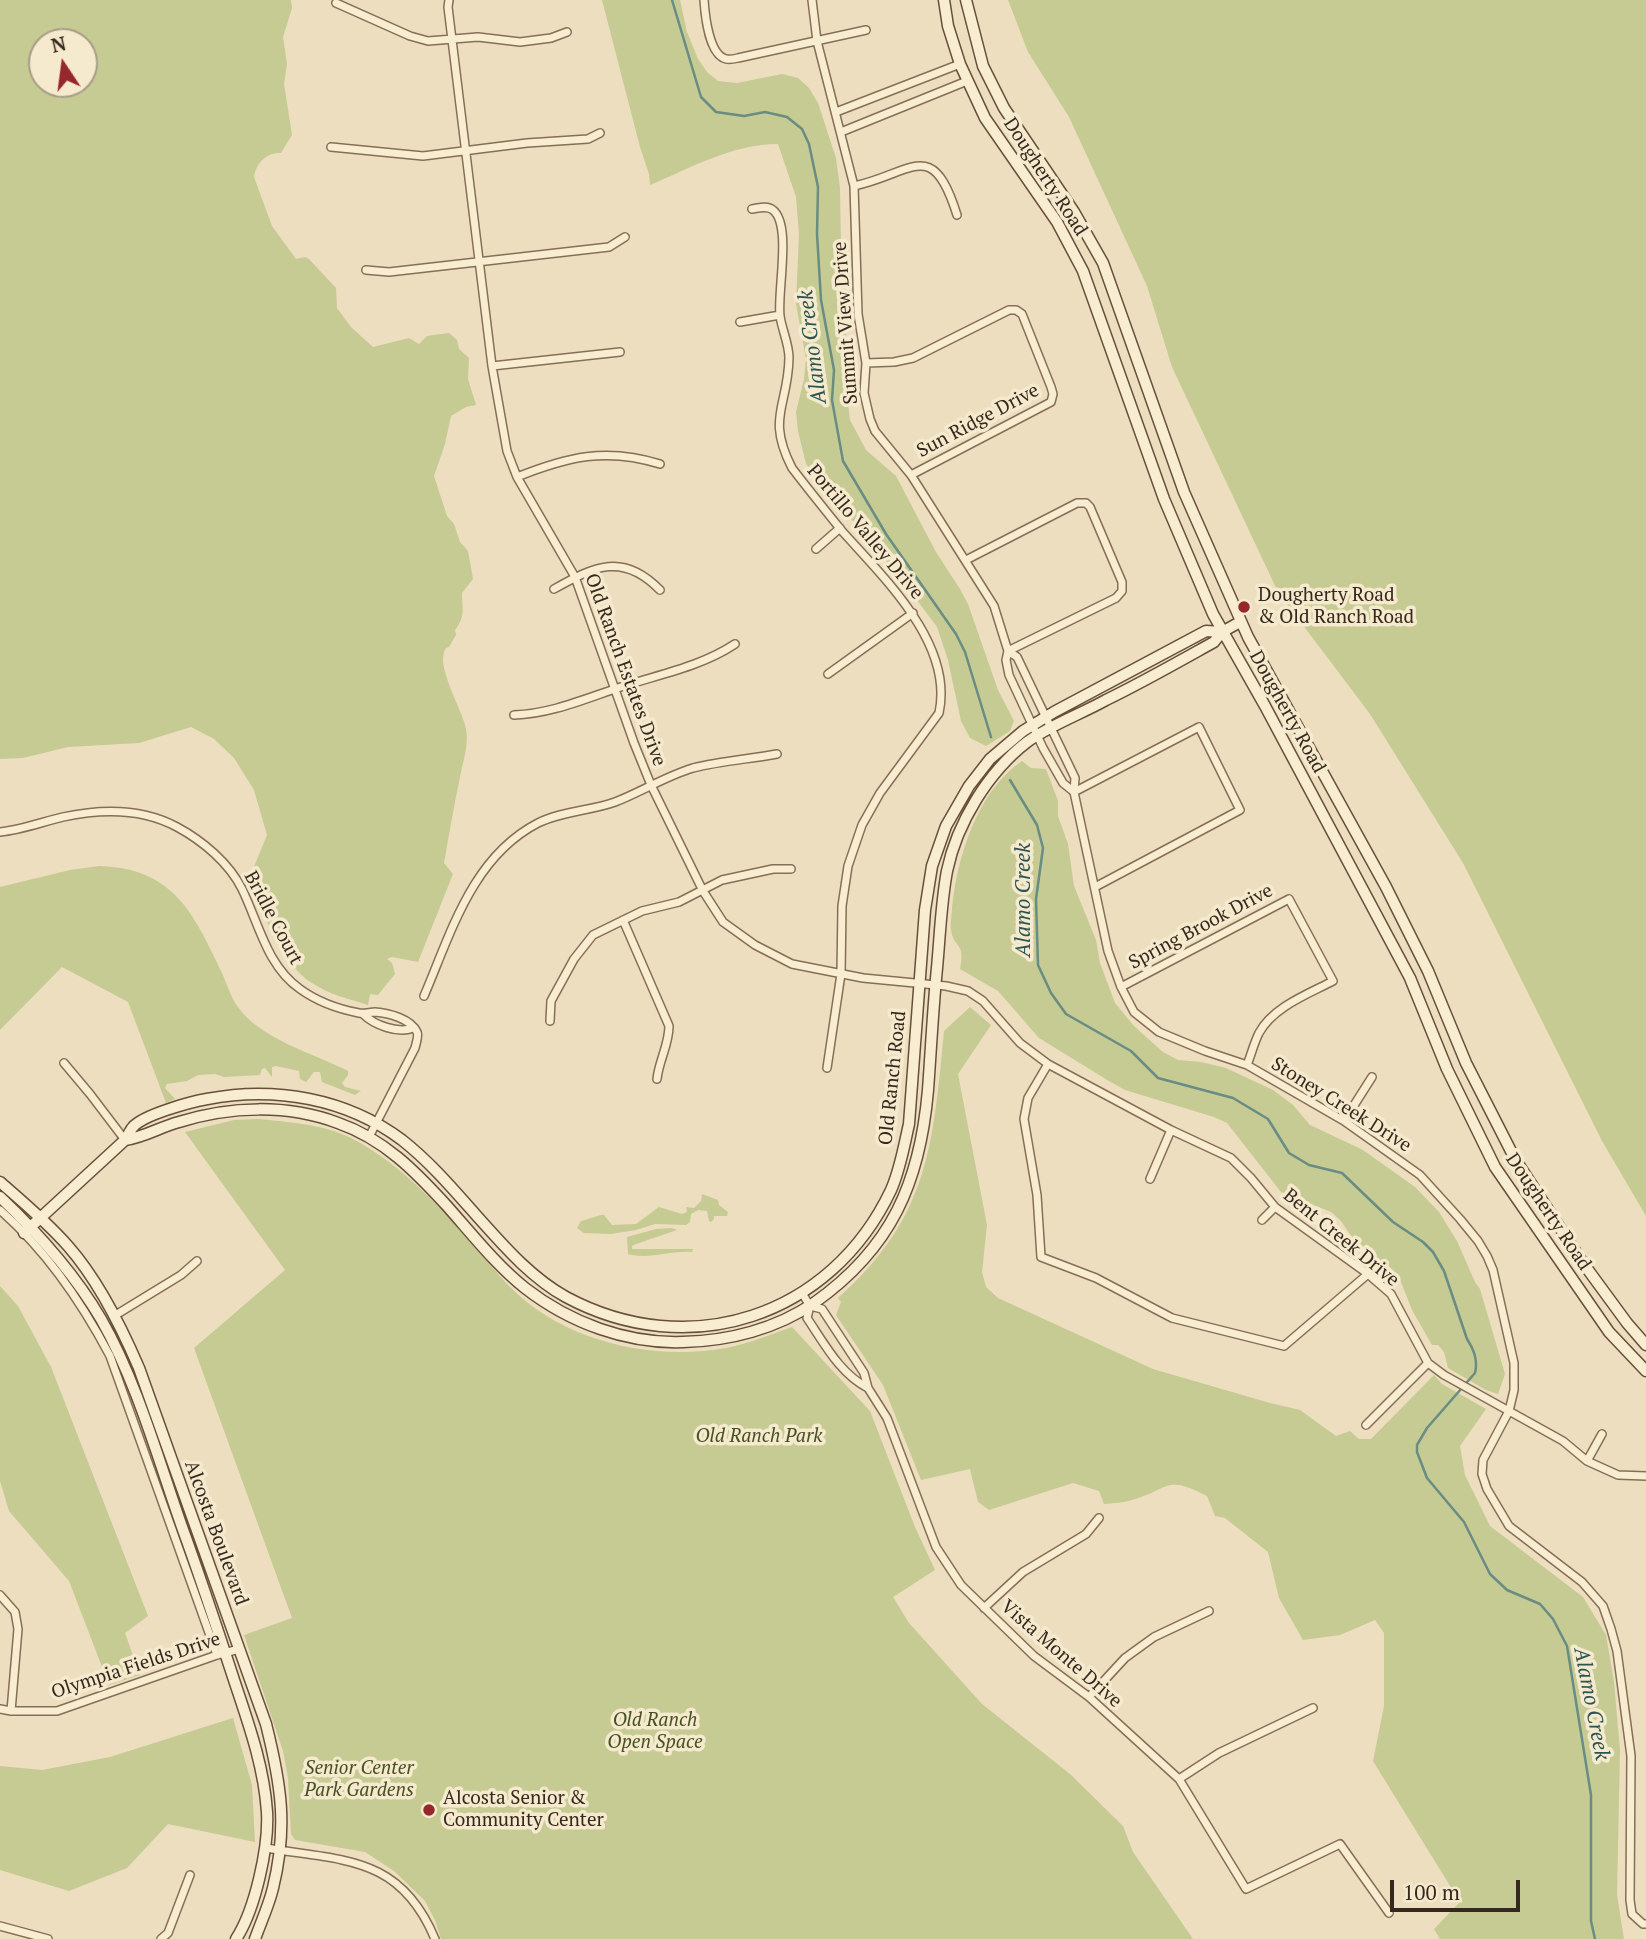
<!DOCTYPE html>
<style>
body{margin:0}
#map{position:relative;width:1646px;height:1939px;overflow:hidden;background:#eddebf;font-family:"PT Serif",serif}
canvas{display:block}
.north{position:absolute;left:28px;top:28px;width:70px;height:70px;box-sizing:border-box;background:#f5e9ce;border:2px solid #a89c87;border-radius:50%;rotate:347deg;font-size:19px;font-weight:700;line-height:28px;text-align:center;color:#35281c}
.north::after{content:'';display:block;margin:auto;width:24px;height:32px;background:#94282b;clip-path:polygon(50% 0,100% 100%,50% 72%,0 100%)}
.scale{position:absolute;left:1390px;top:1880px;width:130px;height:32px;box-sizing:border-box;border:4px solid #35281c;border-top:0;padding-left:9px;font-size:21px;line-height:24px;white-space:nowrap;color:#35281c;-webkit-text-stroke:5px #f5e9ce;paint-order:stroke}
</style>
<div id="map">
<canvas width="1646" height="1939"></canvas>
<div class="north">N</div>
<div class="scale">100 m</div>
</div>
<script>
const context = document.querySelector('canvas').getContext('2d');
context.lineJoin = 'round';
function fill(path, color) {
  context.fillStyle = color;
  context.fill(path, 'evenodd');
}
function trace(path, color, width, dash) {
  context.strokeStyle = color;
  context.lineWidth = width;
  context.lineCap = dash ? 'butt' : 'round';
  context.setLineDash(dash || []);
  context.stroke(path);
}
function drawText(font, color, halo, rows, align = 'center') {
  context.font = font + ' "PT Serif",serif';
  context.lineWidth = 7;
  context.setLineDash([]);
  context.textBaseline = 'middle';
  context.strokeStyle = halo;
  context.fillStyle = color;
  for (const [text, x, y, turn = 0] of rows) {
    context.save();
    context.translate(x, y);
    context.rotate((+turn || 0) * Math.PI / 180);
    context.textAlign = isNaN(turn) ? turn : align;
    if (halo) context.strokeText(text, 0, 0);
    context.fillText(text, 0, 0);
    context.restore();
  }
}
const green = new Path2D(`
 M0,0H291L292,8L283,37L287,64L284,84L292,135L281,153C267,152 256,163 254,177L272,226L296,259L305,257L309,259L336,288L337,308L351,327L373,347L409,338L419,344L427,336L449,333L457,340L459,349L469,358L468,379L476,405L466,407L451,416L445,444L434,476L447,516L454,524L460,542L468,551L473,579L462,593C462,609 466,616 455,630L456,635L449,647L446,648C434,665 462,708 466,729C469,745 463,761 460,777C454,806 449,834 444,863L453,874L418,962L392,957L387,959L392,963L395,974L378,995L370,994L368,1005C349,999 328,994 312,983C282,965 264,912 248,881L267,835L254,790L234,758L214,739L191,727L139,743L68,747L23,758L0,759ZM84,42V84H42V42Z
 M602,0H680L687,32L698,59L707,72L718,81L737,83L782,74L798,78L809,88L818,103L836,158L840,188L842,308L847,340L846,386L850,420L866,450L896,476L936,552L960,589L968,604L998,690L1014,721L1010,731L986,746L970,738L961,721L948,660L937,627L905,584L806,464L798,431L796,412L804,379L806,359L796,304L799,234L796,197L778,144C733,144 690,168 650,185L649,174L640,147Z
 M1008,0H1646V1216L1602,1141L1463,863L1370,714L1278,592L1172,367L1147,286L1069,117L1028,52Z
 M1022,761L1031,768L1046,769L1058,801V816L1068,844L1074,886L1096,940L1100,963L1115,1003L1134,1026L1163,1052L1178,1060L1201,1062L1226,1068L1273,1090L1293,1105L1310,1125L1363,1150L1415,1187L1439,1212L1457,1241L1475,1282L1480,1289L1505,1374L1498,1394L1486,1390L1448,1368L1444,1352L1438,1345H1432L1412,1310L1399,1277L1390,1267L1356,1243L1341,1221L1331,1212L1281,1192L1227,1123L1214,1117L1125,1090L1109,1081L1039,1038L998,991L960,969C966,941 953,949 951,929C950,923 952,914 952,908C957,858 977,791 1022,761Z
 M99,866C174,868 194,914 222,973C227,984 231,998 238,1007C260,1039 315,1054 348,1071V1075L342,1083L345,1087L361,1091L355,1095L322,1082L320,1072H314L306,1082L300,1079L299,1071L276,1066L272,1067V1077L265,1068L262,1069L260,1075L224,1077L215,1074L198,1075L187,1081L167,1084L165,1088L175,1099L166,1103L128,1002L62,967L0,1030V887L70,870Z
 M970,1007L991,1025L958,1074L987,1225L982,1272L986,1287L998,1298L1153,1369L1270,1403L1300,1410L1336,1436L1350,1431L1359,1439H1371L1434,1375L1442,1384L1486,1409L1460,1446L1465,1475L1490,1526L1583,1597L1606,1635L1614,1682L1620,1750L1617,1895L1624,1939H1440L1434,1929L1460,1902L1373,1761L1384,1706V1633L1375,1620L1340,1635L1303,1640L1279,1598L1268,1552L1225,1518L1215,1516L1207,1496C1165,1474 1170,1489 1132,1500C1123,1503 1113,1503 1104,1504L1099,1491L1073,1483L989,1510L978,1502L970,1469L921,1480L883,1385L836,1315L841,1302L838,1298C929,1217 933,1145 944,1031Z
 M258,1119C289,1122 322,1124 351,1138C402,1164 444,1211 481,1254C491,1265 499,1276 509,1286C564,1342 651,1361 726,1348C748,1344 771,1334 792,1327L870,1411L915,1527L935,1570L893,1597L909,1623L982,1704L1070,1774L1123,1826L1133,1852L1193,1939H441L435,1920L425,1901L394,1871L365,1852L295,1840L291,1834L288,1778L283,1751L244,1635L292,1618L194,1348L285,1270L185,1132L234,1120Z
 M702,1194L718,1200L719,1205L728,1212L727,1216H714V1219L711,1222L709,1221L707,1211L698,1210L691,1214L690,1222L686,1225L655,1224L636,1230L611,1234L584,1233L577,1228L581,1221L601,1215H604L612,1225L636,1224L659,1207L682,1214L687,1212L686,1207L694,1208L701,1201Z
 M672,1228L677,1230L636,1244L632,1246V1249H693L692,1252C670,1250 649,1260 628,1254L627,1237L656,1229Z
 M0,1286L18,1306L51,1367L148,1616L125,1633L140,1675L109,1685L69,1581L9,1511L0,1481Z
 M233,1718L252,1785L255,1842L168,1824L127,1868L69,1891L0,1870V1766L42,1770L110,1757Z`);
const stream = new Path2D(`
 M672,0L701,97L716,112L744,116L765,112L787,117L802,129L809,144L818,187L817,234L821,300L834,370L832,400L843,461L886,534L956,634L965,652L991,737
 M1010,780L1037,825L1043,848L1036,899L1038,965L1051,993L1066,1014L1131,1051L1158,1078L1233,1098L1268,1119L1289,1153L1309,1165L1342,1173L1393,1222L1423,1242L1433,1252L1444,1271L1467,1339C1474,1350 1478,1360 1475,1373L1427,1428L1417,1445V1452L1427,1478L1464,1522L1490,1574L1507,1590L1540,1604L1553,1619L1567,1646L1591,1795V1921L1595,1939`);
const street = new Path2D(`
 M449,0L448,7L492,366L507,451L517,477L575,577L634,743L651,785L703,891L723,922L755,945L792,964L863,978L946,986L968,991L983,1001L1020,1043L1048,1064L1171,1130L1231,1158L1251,1178L1275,1207L1368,1274L1391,1294L1428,1363L1444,1375L1563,1441L1587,1461L1618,1475L1646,1476
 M704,0C705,15 709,55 726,59C730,60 734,59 738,58L866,30
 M812,0L817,41L854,186L858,314L866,363L864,393L870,419L875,431L911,475L994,606L1008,651L1006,660L1009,675L1043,748L1063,783L1074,792
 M336,3L410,36L428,41L478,37L520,42L551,38L567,32
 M836,112L960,64
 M841,132L967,81
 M331,147L423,156L527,143L588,139L600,133
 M854,186C912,174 932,135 957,215
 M752,209C759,208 767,205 773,210C792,225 777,292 780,316C782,330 789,344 789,358C788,407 766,417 792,468C808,489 825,510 842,531C884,578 954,644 939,713L880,793L862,825L848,866L842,906L841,974L827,1068
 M366,270L389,272L609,247L625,237
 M740,322L780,315
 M866,363L894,362L913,358L1009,310H1016L1022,314L1051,387L1053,394L1051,402L911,475
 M492,366L620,352
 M517,477C567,457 606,447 660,464
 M816,549L840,528
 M966,560L1077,503H1086L1090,507L1122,582V591L1116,598L1008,651
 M554,589C595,566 623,552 660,590
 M1008,651L1017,657L1075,778L1074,792L1108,951L1121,987L1134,1012L1159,1032L1205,1051L1247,1065L1344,1121L1420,1175L1460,1219L1478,1241L1487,1256L1493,1270L1514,1363V1390L1509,1411L1483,1460L1482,1474L1487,1489L1509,1526L1582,1582L1603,1606L1611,1629L1617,1651L1631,1756L1630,1900L1632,1914L1643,1924H1646
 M828,674L913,613
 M514,715C552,714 589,697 624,686C661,674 702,666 735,644
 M1074,792L1199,727L1240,810L1095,887
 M0,832C21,830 42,822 63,817C100,809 142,808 177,827C203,841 229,863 242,889C259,924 267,966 300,989C318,1002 338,1009 359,1013C365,1014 370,1012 375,1012C389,1013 411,1019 417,1032C419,1036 416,1043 415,1048L369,1137
 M623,920L669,1026C669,1045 659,1060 657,1079
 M1121,987L1289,899L1333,981C1308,994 1273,1007 1259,1033C1254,1043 1251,1055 1247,1065
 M424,996C451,933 472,857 538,823C562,811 590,811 615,802C641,792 666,776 693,768C720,761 750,759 777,754
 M363,1014C374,1025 398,1034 413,1028
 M550,1021L551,1001L574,959L593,935L642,911L679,902L722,880L773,869H791
 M64,1063L90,1094L125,1140
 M1048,1064L1028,1098L1024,1119L1037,1195L1041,1257L1096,1278L1172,1318L1284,1346L1368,1274
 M1344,1121L1372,1077
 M1150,1179L1171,1130
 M0,1210C47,1251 81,1301 110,1356L217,1655
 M1262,1220L1275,1207
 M802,1293L810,1306L822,1309L864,1373L868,1388L887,1418L936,1547L961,1585L1034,1656L1089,1697L1179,1779L1246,1889L1340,1844L1389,1913
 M810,1306L807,1318C824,1343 840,1374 868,1388
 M114,1316L181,1275L197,1261
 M1366,1425L1428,1363
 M1587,1461L1602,1434
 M0,1595L15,1612L18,1629L11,1711
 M984,1608L1023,1572L1086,1534L1099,1518
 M1089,1697L1125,1658L1154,1637L1209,1611
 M0,1709L11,1711H57L217,1655L239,1649
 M1179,1779L1219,1753L1313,1708
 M266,1848C343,1861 400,1855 435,1939
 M0,1926L48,1939
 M161,1939L168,1933L190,1875`);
const secondary = new Path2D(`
 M944,0L948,26L960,64L985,118L1057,222L1083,271L1164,499L1213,614L1265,706L1410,978L1447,1069L1495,1167L1609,1332L1646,1371
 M966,0L983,66L1004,108L1074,212L1103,263L1184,492L1248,637L1386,887L1428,971L1466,1063L1515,1159L1583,1263L1627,1323L1646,1345
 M125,1140C145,1137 160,1127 179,1122C230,1106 287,1104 338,1123C384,1139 415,1171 447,1206C471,1233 496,1265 525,1288C570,1323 627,1344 683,1342C729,1341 776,1329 814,1303C892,1248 920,1182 928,1090C931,1049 933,1008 937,968C940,936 941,903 947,871C957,823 988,772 1027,742C1050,725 1081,714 1106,700C1143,682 1178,662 1214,642L1222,632L1240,622
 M0,1182C23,1202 47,1222 68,1246C98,1280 121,1326 139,1368L266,1724C281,1784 288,1827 273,1888C269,1905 261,1922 255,1939
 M0,1197C39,1234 74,1273 101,1319C137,1382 158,1459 182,1527C201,1579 218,1631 235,1683C249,1725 264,1767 267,1812C269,1847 255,1910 236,1939
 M24,1233L125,1140C128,1136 130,1130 133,1127C143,1115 190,1102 207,1099C274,1086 346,1098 402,1140C430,1162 453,1189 476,1215C503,1245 530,1277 566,1297C689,1363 831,1317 891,1190C900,1170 904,1146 909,1124L925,910L932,866L946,826L969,786L990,759L1023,731L1054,712L1206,631L1222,632`);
const markers = [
 [1244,607,7,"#94282b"],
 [429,1810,7,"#94282b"]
];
const streetNames = [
 ["Dougherty Road",1045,177,57],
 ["Summit View Drive",846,323,-94],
 ["Sun Ridge Drive",978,421,-28],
 ["Portillo Valley Drive",865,532,50],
 ["Old Ranch Estates Drive",625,670,70],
 ["Dougherty Road",1287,712,61],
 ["Bridle Court",273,918,62],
 ["Spring Brook Drive",1201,927,-28],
 ["Old Ranch Road",893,1078,-84],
 ["Stoney Creek Drive",1341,1105,32],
 ["Dougherty Road",1548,1212,56],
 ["Bent Creek Drive",1341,1238,39],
 ["Alcosta Boulevard",216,1533,70],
 ["Vista Monte Drive",1061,1654,41],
 ["Olympia Fields Drive",136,1666,-18]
];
const poiNames = [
 ["Dougherty Road",1258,596],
 ["& Old Ranch Road",1258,618],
 ["Alcosta Senior &",443,1799],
 ["Community Center",443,1821]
];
const parkNames = [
 ["Old Ranch Park",759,1437],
 ["Old Ranch",655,1721],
 ["Open Space",655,1743],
 ["Senior Center",359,1769],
 ["Park Gardens",359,1791]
];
const waterNames = [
 ["Alamo Creek",813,347,-97],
 ["Alamo Creek",1024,900,-90],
 ["Alamo Creek",1591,1704,79]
];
fill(green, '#c5cb93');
trace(stream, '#698c83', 2.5);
trace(street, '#856f57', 10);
trace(secondary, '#67503b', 13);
trace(street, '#f8ecd1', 7);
trace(secondary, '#f8ecd1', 10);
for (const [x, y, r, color] of markers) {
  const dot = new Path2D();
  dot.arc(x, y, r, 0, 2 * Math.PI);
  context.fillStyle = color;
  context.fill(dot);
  trace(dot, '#f5e9ce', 2.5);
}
drawText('19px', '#35281c', '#f5e9ce', streetNames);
drawText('19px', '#35281c', '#f5e9ce', poiNames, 'left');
drawText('italic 19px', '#465123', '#f5e9ce', parkNames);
drawText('italic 21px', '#2b5551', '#f5e9ce', waterNames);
</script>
